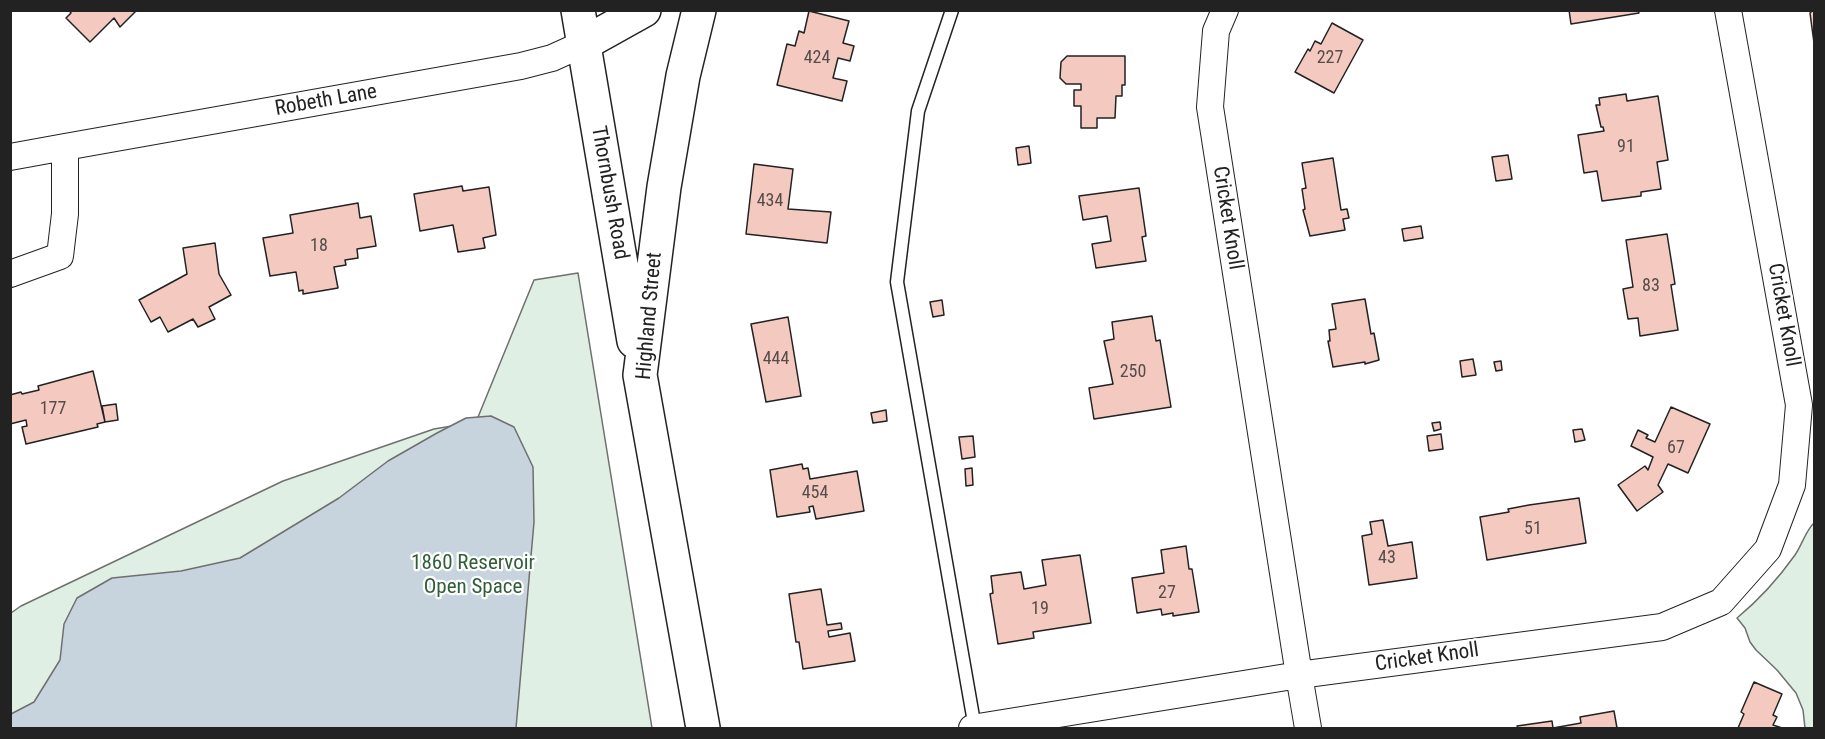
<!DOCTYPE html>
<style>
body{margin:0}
#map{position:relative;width:1825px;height:739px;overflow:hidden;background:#fff;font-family:"Roboto Condensed",sans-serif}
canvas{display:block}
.frame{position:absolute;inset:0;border:12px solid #222;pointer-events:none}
</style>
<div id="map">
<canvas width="1825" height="739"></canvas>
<div class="frame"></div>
</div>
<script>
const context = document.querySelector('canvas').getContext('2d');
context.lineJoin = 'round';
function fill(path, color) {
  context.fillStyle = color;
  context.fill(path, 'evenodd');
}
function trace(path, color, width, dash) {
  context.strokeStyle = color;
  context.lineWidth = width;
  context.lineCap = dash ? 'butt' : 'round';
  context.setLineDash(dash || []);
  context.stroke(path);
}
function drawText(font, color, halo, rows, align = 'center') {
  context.font = font + ' "Roboto Condensed",sans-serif';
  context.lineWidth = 4.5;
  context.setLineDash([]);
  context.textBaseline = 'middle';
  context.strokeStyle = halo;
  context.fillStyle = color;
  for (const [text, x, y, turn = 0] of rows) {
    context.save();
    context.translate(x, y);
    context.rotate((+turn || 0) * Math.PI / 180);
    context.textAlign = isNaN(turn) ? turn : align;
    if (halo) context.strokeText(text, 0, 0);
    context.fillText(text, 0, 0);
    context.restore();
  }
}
const green = new Path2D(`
 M578,273L652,728H11V613L21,606L283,481L434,429L476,422L534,280Z
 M1814,523V728H1805L1803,710L1796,693L1777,670L1756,650L1750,642L1745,628L1737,618C1760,599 1778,579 1795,555C1802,545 1806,530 1814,523Z`);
const water = new Path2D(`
 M491,416L514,427L533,467L534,522L516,728H11V714L34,702L60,660L64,624L77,598L112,578L181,571L240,558L339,498L388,461L437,433L466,418Z`);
const building = new Path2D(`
 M69,10H137L120,27L114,18L90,42L66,18L71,13Z
 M1569,10H1638L1639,13L1571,24Z
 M1813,10H1814V43L1810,13Z
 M809,11L849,21L843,43L854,46L850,61L838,58L833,78L847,81L842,101L777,85L787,44L795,46L799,31L804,33Z
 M1332,23L1363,40L1334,93L1295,72L1308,49L1310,51L1315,41L1321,44Z
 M1067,56H1125V85H1122V96H1116L1115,118H1097V128H1081V106H1074V90H1081V84H1066L1060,78L1061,62Z
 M1626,94L1627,101L1658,96L1668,160L1657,162L1661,189L1641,192V196L1602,201L1597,171L1584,173L1578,135L1604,131L1603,127H1601L1596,105H1600L1599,98Z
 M1029,146L1031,163L1018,165L1016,148Z
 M1508,155L1512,179L1496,181L1492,157Z
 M1333,158L1341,210L1347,209L1349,218L1343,219L1345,230L1310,236L1303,210L1305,209L1302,189L1306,188L1302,163Z
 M754,164L793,169L788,209L831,212L827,243L746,234Z
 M462,186L463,191L489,187L496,235L483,238L485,248L458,252L453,225L420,231L414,194Z
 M1139,188L1146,236L1142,237L1146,261L1096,268L1092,244L1111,241L1107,216L1083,220L1079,196Z
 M358,203L360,218L371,216L376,246L357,249L358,258L345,260L346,265L334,267L338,288L303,294V290L299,291L296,272L270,276L263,238L293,233L290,215Z
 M1421,226L1423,238L1404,241L1402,229Z
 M1667,234L1675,284L1671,285L1678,330L1640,336L1638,318L1628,319L1623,289L1633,287L1626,240Z
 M215,243L219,274L231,295L209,307L215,319L198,327L193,319L168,332L160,317L151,322L139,300L187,274L183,248Z
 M1365,299L1371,334L1374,333L1379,360L1365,364V362L1333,367L1328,341H1330L1329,330L1336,329L1332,304Z
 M942,300L944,315L933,317L930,302Z
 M1152,316L1156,341L1160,340L1171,407L1094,419L1089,388L1113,384L1104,341L1114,339L1112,322Z
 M788,317L801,396L766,402L751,324Z
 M1473,359L1476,375L1462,377L1460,361Z
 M1501,361L1502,370L1496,371L1494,362Z
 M93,371L105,422L97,424L98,427L26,444L22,427L27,426L26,420L10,424V395L21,392L22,394L39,390L38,386Z
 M116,404L118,420L105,422L102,406Z
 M1671,407L1710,424L1688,473L1668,464L1658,485L1663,492L1637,511L1618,485L1645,466L1648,470L1653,457L1631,446L1638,430L1648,435L1646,438L1655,442Z
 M886,410L887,421L873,423L871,413Z
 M1440,422L1441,429L1434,431L1432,423Z
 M1582,429L1585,440L1575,442L1573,430Z
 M1441,434L1443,449L1429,451L1427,436Z
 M973,436L975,457L962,459L959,437Z
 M802,464L803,469L808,468L810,479L857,471L864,511L816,519L813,506L809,507L810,512L777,517L770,470Z
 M972,468L973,485L966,486L965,469Z
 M1579,498L1586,543L1487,560L1480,517L1509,512L1508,509L1529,505Z
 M1383,520L1388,546L1412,542L1417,578L1369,585L1362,536L1372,534L1370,522Z
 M1186,546L1189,569H1192L1199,612L1173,616V613L1162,615L1161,609L1137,613L1132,578L1164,573L1161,550Z
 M1080,555L1091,623L1033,632L1034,638L998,644L990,594L993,593L991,576L1021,572L1024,589L1046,585L1042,560Z
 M821,589L827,625L841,623L842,629L828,631L829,637L850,633L855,661L803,669L799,642H796L789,594Z
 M1754,682L1782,694L1773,715L1777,717L1773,725L1782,728H1738L1744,714L1741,712Z
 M1614,711L1617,728H1518L1517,726L1552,721L1553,728L1581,723L1580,717Z`);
const lane = new Path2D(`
 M952,10L918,111L897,282L975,728`);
const street = new Path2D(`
 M1225,10L1216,31L1210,107L1299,675L1662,627L1721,602L1768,549L1792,485L1799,405L1728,10
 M65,147L521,66L552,58L583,44
 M10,157L65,147V214L60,256L10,274
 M972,728L1299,675L1308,728`);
const secondary = new Path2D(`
 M578,10L634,341
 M699,10L683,76L664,187L640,375L703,728
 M583,44L644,10`);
const numberNames = [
 ["424",817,58],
 ["227",1330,58],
 ["91",1626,147],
 ["434",770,201],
 ["18",319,246],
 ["83",1651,286],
 ["444",776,359],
 ["250",1133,372],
 ["177",53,409],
 ["67",1676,448],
 ["454",815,493],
 ["51",1533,529],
 ["43",1387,558],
 ["27",1167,593],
 ["19",1040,609]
];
const streetNames = [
 ["Robeth Lane",326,101,-10],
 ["Thornbush Road",609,193,80],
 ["Cricket Knoll",1227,218,81],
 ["Cricket Knoll",1783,315,80],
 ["Highland Street",650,316,-85],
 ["Cricket Knoll",1427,658,-8]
];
const parkNames = [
 ["1860 Reservoir",473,564],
 ["Open Space",473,588]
];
fill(green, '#e0efe3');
trace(green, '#6f6f6f', 1.5);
fill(water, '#c7d3dd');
trace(water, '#6f6f6f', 1.5);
fill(building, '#f3c9c0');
trace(building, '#222', 1.5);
trace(lane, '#222', 15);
trace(street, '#222', 28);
trace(secondary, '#222', 36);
trace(lane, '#fff', 12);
trace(street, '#fff', 26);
trace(secondary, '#fff', 33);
drawText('18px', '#564c4a', null, numberNames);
drawText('21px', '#222', '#fff', streetNames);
drawText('21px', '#2f5e38', '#fff', parkNames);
</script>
